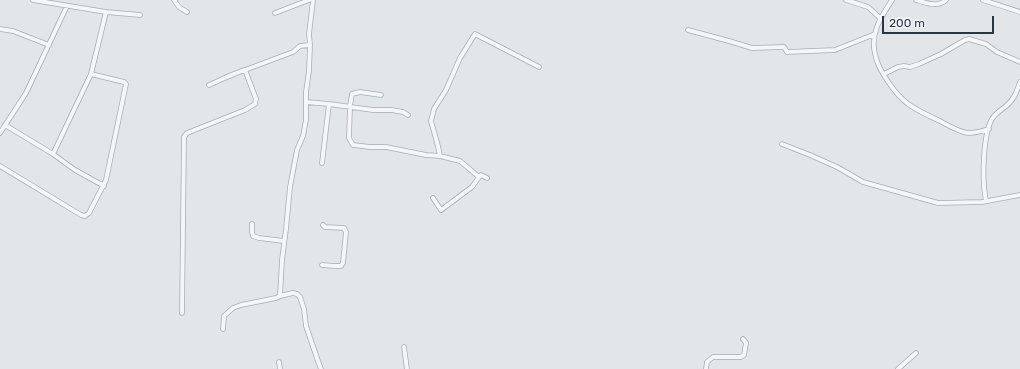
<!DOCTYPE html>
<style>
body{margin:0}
#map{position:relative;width:1020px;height:369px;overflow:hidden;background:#e2e6e9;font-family:Rubik,sans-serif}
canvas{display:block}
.scale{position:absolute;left:882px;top:16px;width:112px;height:18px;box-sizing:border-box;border:2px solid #2b3540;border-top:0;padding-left:5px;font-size:12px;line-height:14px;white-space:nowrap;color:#2b3540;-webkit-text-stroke:3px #f2f4f7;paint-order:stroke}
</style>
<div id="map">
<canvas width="1020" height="369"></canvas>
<div class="scale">200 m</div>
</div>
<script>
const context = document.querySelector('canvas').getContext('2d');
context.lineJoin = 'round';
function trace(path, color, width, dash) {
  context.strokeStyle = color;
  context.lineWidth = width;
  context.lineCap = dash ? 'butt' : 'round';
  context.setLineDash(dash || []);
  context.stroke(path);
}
const minor = new Path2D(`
 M33,0L106,12L140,15
 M174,0L179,7L187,12
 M846,0L868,7L880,18
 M892,0C881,17 870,33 875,54C878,70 895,94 908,104C918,111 929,116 940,121C949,126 959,132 968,133C976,133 982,131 989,129
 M916,0C927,3 937,8 946,0
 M983,0L1020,12
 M275,13L309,0
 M0,29L13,31L49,45
 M688,30L729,41L752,48L784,47L787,52L835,50L875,34
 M310,45L309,34L313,0
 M245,70L293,52L300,46L310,45L309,71L306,92V120L303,136L297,150L290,187L286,229L282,260L280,296L293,293L297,294L300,297L304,309L306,326L318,361L321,369
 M884,74L898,67L904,66L910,67L919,64L941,54L965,40L969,39L986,44L997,52L1020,62
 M381,95L360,92L352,94L350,106L349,138L353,145L370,147H386L426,155L440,156L460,161L479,177L481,175L487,178
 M306,102L329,104L373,110H392L403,112L408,115
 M5,125L53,154L75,170L95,181L104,186
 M0,133L26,93L67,6
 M782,144L810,155L837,167L844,171L863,182L938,203L982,202L1020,195
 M53,154L91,74
 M440,156L438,146L431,121L434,109L446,90L460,58L475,34L539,67
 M322,163L329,104
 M0,166L81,215L85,216L89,213L106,180L126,84L124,82L91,74L106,12
 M433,198L441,210L472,187L479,177
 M986,201C982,182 982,131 994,116C998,112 1002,109 1006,106C1014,100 1017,91 1020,82
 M252,224V232L253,236L259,238L284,241
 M322,265L335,266H341L343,263L346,232L344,228L325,227L323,225
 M182,313L184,137L187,133L245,110L255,104L256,99L245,70C232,74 221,80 209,85
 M223,329L224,316L233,308L241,305L276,298L280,296
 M404,347L407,369
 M279,362L280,369
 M706,369L707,362L713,357H741L744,355L746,343L743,339
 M898,369L916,353`);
trace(minor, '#a7adb3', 5.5);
trace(minor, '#f5f6f8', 4);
</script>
